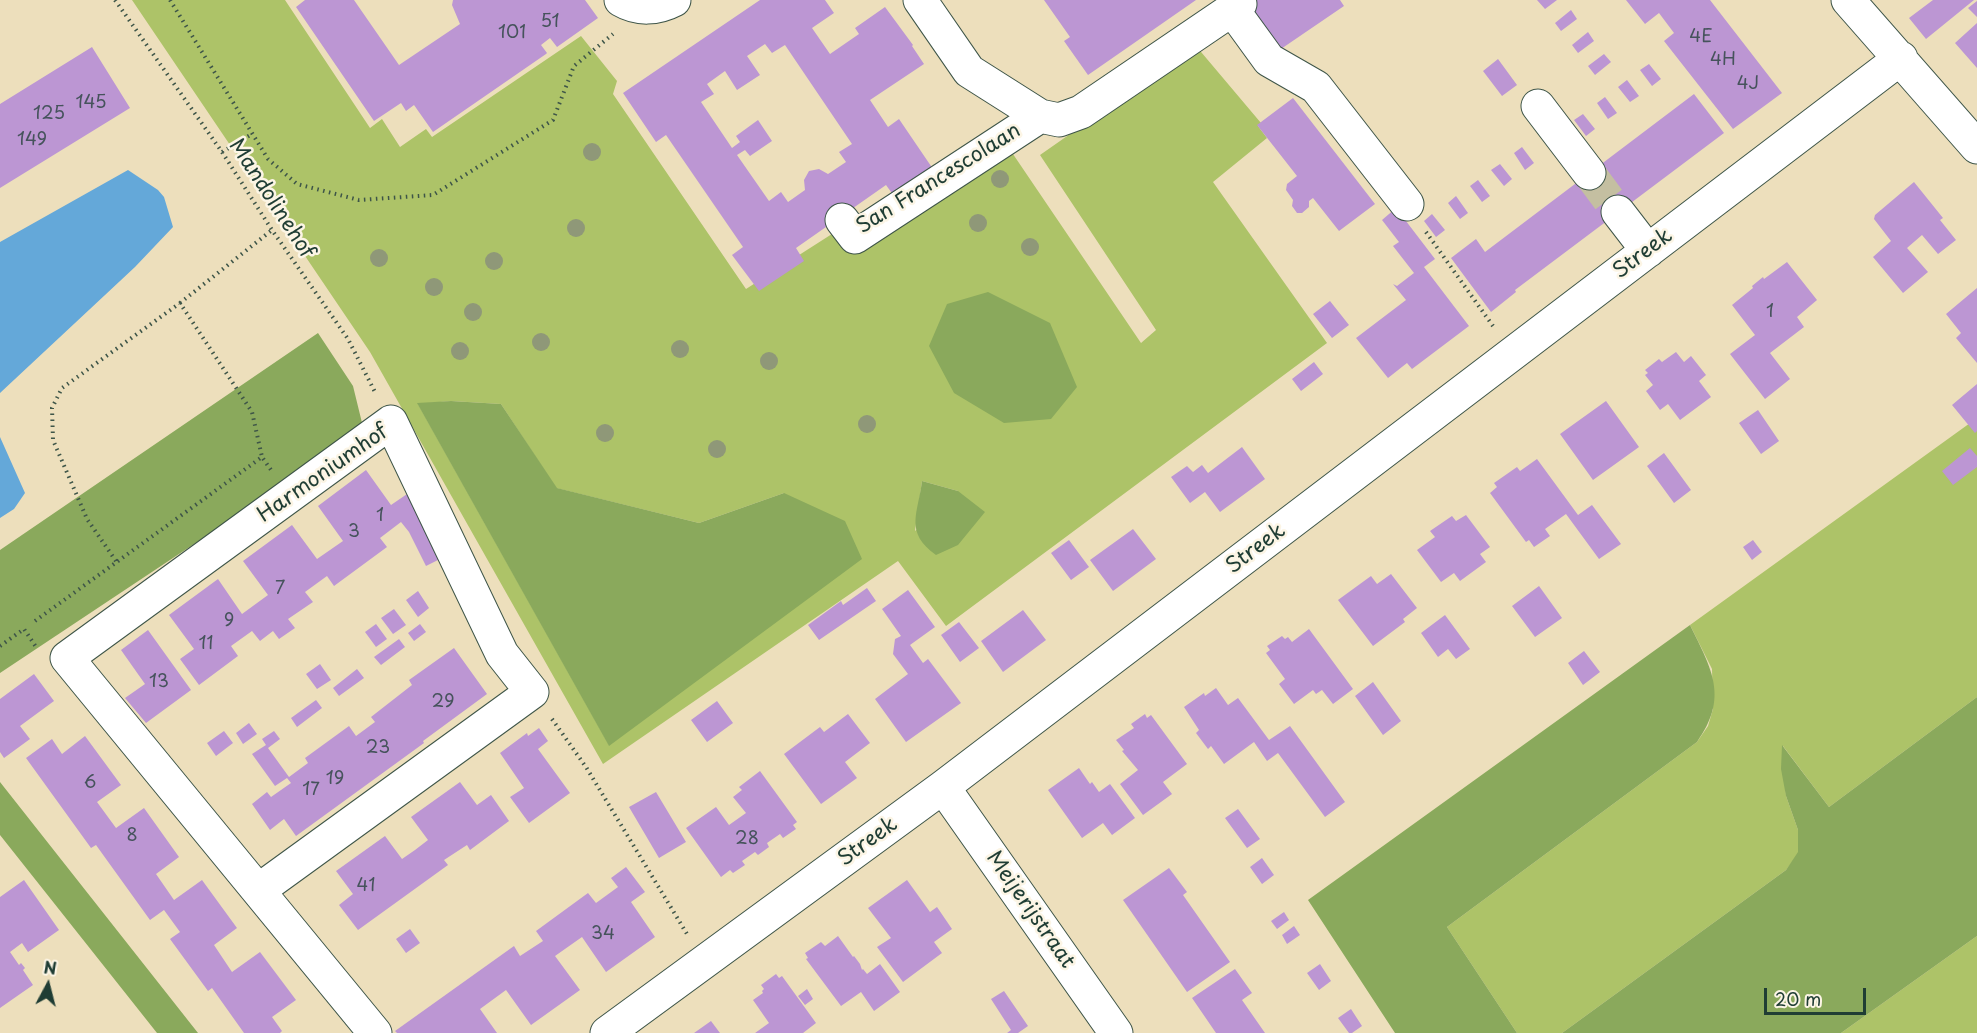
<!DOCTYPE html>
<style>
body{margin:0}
#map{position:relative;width:1977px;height:1033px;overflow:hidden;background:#eddfbc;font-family:"Playpen Sans",sans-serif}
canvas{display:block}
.north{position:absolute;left:18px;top:955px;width:60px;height:60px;-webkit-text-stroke:4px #fcf5e5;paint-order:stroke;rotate:7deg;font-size:16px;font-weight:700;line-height:24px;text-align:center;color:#1f3d34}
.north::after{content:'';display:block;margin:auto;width:21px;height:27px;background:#1f3d34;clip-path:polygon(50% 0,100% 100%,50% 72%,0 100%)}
.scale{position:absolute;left:1764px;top:988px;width:102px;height:27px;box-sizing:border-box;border:3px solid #1f3d34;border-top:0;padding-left:8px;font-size:18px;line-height:21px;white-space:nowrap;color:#1f3d34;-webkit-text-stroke:4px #fcf5e5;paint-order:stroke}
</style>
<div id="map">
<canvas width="1977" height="1033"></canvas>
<div class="north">N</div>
<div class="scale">20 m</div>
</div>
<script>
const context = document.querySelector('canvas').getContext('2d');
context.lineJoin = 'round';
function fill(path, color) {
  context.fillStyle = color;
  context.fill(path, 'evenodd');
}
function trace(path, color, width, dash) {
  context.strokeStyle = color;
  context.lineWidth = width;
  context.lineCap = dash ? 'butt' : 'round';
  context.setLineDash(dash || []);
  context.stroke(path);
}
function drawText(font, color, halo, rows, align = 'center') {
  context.font = font + ' "Playpen Sans",sans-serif';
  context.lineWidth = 5;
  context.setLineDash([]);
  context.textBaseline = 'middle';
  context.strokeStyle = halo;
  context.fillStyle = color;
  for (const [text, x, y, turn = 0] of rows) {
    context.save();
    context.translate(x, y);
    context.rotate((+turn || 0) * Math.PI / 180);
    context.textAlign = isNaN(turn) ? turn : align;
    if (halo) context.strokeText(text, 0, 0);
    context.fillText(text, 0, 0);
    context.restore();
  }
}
const green = new Path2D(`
 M132,0H285L370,128L382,119L400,147L426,129L432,137L581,36L617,81L613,94L746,289L996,129L1141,343L1156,330L1040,155L1196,46L1261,123L1258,126L1267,138L1213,182L1327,343L946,626L898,561L603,764L370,352ZM451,401L501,404L556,488L699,523L784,493L609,745L418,404ZM922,481L958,491L915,531Z
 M1977,418V697L1829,807L1783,746L1786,796L1798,830L1799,853L1786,870L1562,1033H1517L1447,927L1697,742L1708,726L1713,709L1712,669L1690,625Z
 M1977,936V1033H1841Z`);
const forest = new Path2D(`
 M988,292L1050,323L1077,387L1051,419L1004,423L954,393L929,346L947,304Z
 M318,333L353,386L364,431L0,673V550Z
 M451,401L501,404L557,488L699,523L784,493L845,521L862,559L609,746L417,403Z
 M922,481L958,491L985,512L958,545L936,555C904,532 918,514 922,481Z
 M1690,625C1712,670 1729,697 1697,742L1447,927L1517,1033H1395L1308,900Z
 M1977,697V936L1841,1033H1562L1786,870L1798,852V830L1786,796L1781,769L1782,745L1829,807Z
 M0,782L198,1033H157L0,835Z`);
const water = new Path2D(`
 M128,170L158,190L164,197L173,227L135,267L0,393V242Z
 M0,437L25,493L14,509L0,518Z`);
const building = new Path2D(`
 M305,0H354L399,65L460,24L452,5L453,0H585L598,18L557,47L550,38L541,45L547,53L546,54L433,132L414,105L406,111L401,103L374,121L296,7Z
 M760,0H825L834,13L812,28L830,54L859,34L855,28L885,7L913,45L912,46L924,64L870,100L888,127L899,119L933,169L894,196L886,185L796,248L804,261L759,291L732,255L743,247L666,135L656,142L623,93ZM765,44L772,53L785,45L852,144L839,152L846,162L828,174L819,169L809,171L804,180L805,190L788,202L781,192L769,201L737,155L745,150L750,156L772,141L758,120L736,136L740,142L732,148L701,102L714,94L707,84L725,71L737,90L760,75L747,56Z
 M1044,0H1196L1088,75L1064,41L1070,37Z
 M1243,0H1340L1344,6L1278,51Z
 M1537,0H1557L1545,9Z
 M1626,0H1710L1782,93L1733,129L1664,41L1674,33L1659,13L1645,24Z
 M1933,0H1974L1926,39L1909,18Z
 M1977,1V17L1968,8Z
 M1571,10L1577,19L1561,31L1555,23Z
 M1977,23V68L1955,43Z
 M1588,32L1594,41L1578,53L1572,45Z
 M92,47L130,108L0,188V104Z
 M1604,54L1611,62L1595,75L1588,66Z
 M1498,59L1517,85L1502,96L1483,71Z
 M1649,64L1661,79L1652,86L1640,70Z
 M1627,80L1639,96L1630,102L1618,87Z
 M1694,94L1724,133L1515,290L1516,292L1491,312L1451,258L1476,239L1485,252Z
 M1605,97L1617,113L1608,119L1597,103Z
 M1293,98L1375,204L1339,231L1313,198L1309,201V207L1302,213H1297L1292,206L1293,200L1286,190L1287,184L1297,176L1257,125Z
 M1583,114L1595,129L1586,136L1574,120Z
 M1522,147L1534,163L1525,170L1514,153Z
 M1500,164L1512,179L1504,186L1491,170Z
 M1478,180L1490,196L1482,202L1470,186Z
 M1914,182L1943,218L1940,220L1956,240L1938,254L1922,235L1907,248L1928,272L1903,293L1873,257L1891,241L1874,219L1875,215Z
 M1456,196L1468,213L1460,219L1448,203Z
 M1396,208L1435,259L1424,267L1469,326L1412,369L1407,363L1388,378L1356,338L1406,300L1393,284L1397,286L1414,273L1393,246L1399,242L1382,220Z
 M1432,214L1445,230L1436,237L1424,221Z
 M1787,262L1817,300L1797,317L1804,327L1770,353L1790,379L1765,399L1730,354L1755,335L1732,305L1753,288L1752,286L1763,277L1764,279Z
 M1977,288V363L1956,338L1961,333L1946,314Z
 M1330,301L1349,325L1332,338L1313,314Z
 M1676,352L1684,362L1691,356L1706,375L1699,381L1711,397L1680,420L1668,404L1660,410L1646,391L1653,385L1645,375L1648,373L1645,370L1659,359L1662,362Z
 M1314,362L1323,374L1301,391L1292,379Z
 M1977,384V431L1975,433L1952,405Z
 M1606,401L1639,447L1593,480L1560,434Z
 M1758,410L1779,441L1761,454L1739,423Z
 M1242,447L1265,479L1220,512L1205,492L1190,503L1171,477L1187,466L1193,472L1202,465L1208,473Z
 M1970,448L1977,456V467L1953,485L1942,471Z
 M1664,453L1691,490L1674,503L1647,466Z
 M1537,459L1578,515L1592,505L1621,544L1599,559L1566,514L1545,529L1550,536L1534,547L1529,540L1526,542L1490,493L1497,487L1494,483L1517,467L1520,471Z
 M366,470L391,505L410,492L442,558L426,566L409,532L401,522L380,538L387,547L334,586L327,576L305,592L313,602L288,619L295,628L279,639L273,631L260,641L252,631L231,646L238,656L199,685L180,659L194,649L169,615L218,579L242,614L268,595L243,561L292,525L317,559L343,541L318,506Z
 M1466,515L1490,547L1480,554L1486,562L1460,581L1454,573L1441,582L1417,550L1435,537L1430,531L1452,516L1456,521Z
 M1133,529L1156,559L1113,591L1090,560Z
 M1069,540L1089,567L1071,580L1051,553Z
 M1753,540L1762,552L1752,560L1743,547Z
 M1391,574L1417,608L1403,619L1405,622L1373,646L1338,600L1371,576L1377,584Z
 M1539,586L1562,618L1535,637L1512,606Z
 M867,588L876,601L819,640L808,625L841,601L843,605Z
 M908,590L935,627L910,645L923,663L928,659L961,703L906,742L875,699L908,674L893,654L895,639L901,636L882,609Z
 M418,591L429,608L418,617L406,600Z
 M394,609L406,625L393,634L381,618Z
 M1023,610L1046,640L1003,672L981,641Z
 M1445,615L1470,649L1456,659L1448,649L1438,657L1421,633Z
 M959,622L979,648L960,662L941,635Z
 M376,624L387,639L376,647L365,632Z
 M420,624L426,632L414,641L408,633Z
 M1309,629L1353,689L1333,704L1322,690L1316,694L1313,690L1294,704L1279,684L1285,679L1266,653L1270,650L1267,646L1282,636L1285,639L1288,637L1292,642Z
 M148,630L191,690L146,723L125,698L145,684L121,650Z
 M399,639L405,647L381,665L374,657Z
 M454,648L487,694L423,741L424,743L296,836L284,819L270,830L252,804L267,792L271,797L291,783L287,778L275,786L252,754L266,745L262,739L274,731L280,739L268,748L289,777L308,763L305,758L349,726L356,736L375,722L371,717L412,685L409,680Z
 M1584,651L1600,672L1583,685L1568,663Z
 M320,664L331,680L317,689L306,674Z
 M357,669L364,678L339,696L333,688Z
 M34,674L54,701L20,726L30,739L4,758L0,752V699Z
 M1373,682L1401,721L1383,735L1355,696Z
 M1216,688L1228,705L1238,698L1269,740L1290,726L1345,802L1325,817L1278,753L1267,761L1254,742L1224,764L1211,746L1208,749L1196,733L1199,730L1184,707L1204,693L1205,696Z
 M316,700L322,708L297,727L291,718Z
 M717,701L733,723L707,742L691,720Z
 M848,714L870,743L845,762L857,778L821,804L784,754L820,727L824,732Z
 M1145,714L1147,718L1151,715L1187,764L1163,782L1172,794L1143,815L1120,784L1138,770L1122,751L1124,750L1116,740L1134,728L1131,724Z
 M249,723L257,734L243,744L236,733Z
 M539,728L548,741L538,749L570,793L529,823L510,797L524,788L500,753L527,733L528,736Z
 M224,731L233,743L216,756L207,743Z
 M85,736L121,785L97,802L116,828L144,808L179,857L156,874L174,900L202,880L237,928L214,945L232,972L260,952L296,1000L272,1017L282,1031L280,1033H244L212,988L208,991L170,939L180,932L164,910L150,920L96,845L91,848L26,758L52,739L62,754Z
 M1079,768L1090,784L1092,782L1099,792L1110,784L1135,818L1112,835L1103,823L1082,838L1048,790Z
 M760,771L797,822L793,825L796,829L783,838L780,834L767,843L769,847L758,855L755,852L742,861L745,865L733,873L730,870L721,877L686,828L716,807L729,825L746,813L733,797L742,790L739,787Z
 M460,782L477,805L491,795L509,821L470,850L467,845L444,860L448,865L358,930L339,905L353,894L336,871L385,836L402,859L415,850L428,840L411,817Z
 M656,792L686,842L659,858L629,807Z
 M1238,809L1260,839L1247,848L1225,818Z
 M1262,858L1274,875L1262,884L1250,867Z
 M626,867L645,892L631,902L655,937L606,972L582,937L555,956L580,990L531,1025L506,990L480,1009L497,1033H397L395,1031L514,946L520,956L543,941L536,931L588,893L596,903L618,887L611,878Z
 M1169,868L1187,892L1183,895L1230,962L1187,992L1123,900Z
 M24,880L59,930L28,952L22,943L10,952L19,965L21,963L25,968L23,970L33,985L0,1008V897Z
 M907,880L930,912L937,907L952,929L934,942L942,953L903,982L877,947L891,938L868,908Z
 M1284,912L1289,920L1277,929L1271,921Z
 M1294,926L1300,935L1287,944L1282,935Z
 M410,929L420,943L406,953L396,939Z
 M838,936L853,957L854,956L860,964L862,970L863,969L867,974L880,964L900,992L874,1011L861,992L841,1006L806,959L808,958L805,953L821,942L825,946Z
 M1320,964L1331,981L1319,990L1307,973Z
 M1235,969L1252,993L1242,1000L1265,1033H1216L1192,998Z
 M776,974L779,978L782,976L816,1023L803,1033H755L769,1023L753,1000L763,993L762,991L764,989L761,985Z
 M807,989L813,999L805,1005L798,996Z
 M1004,991L1028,1026L1018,1033H1007L1011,1030L991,999Z
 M1351,1009L1362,1026L1352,1033H1349L1338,1018Z
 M711,1021L720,1033H694Z`);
const minorTunnel = new Path2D(`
 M1589,173L1618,212`);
const path = new Path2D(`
 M115,0L222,152L272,230L348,339L376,394
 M170,0L268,159L297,184L359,200L433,195L553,120L574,66L613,34
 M222,152L252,134
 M1426,232L1493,326
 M180,303L272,230
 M116,561L87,519L53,440L52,408L62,388L180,303L252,412L262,457
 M35,621L262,457L271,470
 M0,646L24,629L36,647
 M552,719L586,767L687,934`);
const minor = new Path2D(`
 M621,0C638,10 657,9 674,0
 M920,0L969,71L1040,116L1059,120L1081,112L1240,4
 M1848,0L1977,147
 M1232,9L1269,60L1316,87L1407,204
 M1538,106L1589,173
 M1618,212L1648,251
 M842,220L855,237L1040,116
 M943,787L1116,1033
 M259,890L532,692L502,654L391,422L67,658L375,1033
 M607,1033L943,787L1901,58`);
const trees = [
 [592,152],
 [1000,179],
 [978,223],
 [576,228],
 [1030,247],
 [379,258],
 [494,261],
 [434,287],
 [473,312],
 [541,342],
 [680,349],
 [460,351],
 [769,361],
 [867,424],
 [605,433],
 [717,449]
];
const numberNames = [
 ["51",550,22],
 ["101",512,33],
 ["4E",1701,37],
 ["4H",1723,60],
 ["4J",1748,84],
 ["145",91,103],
 ["125",49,114],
 ["149",32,140],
 ["1",1770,312],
 ["1",380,516],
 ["3",354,532],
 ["7",280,589],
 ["9",229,621],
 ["11",206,644],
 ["13",159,682],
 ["29",443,702],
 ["23",378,748],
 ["19",335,779],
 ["6",90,783],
 ["17",311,790],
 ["8",132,836],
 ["28",747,839],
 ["41",366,886],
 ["34",603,934]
];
const streetNames = [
 ["San Francescolaan",939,179,-32],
 ["Mandolinehof",271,199,57],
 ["Streek",1643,254,-37],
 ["Harmoniumhof",323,474,-35],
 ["Streek",1256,549,-37],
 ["Streek",868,842,-36],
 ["Meijerijstraat",1030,910,55]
];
fill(green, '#adc368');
fill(forest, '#8aa95c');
fill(water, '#64a8d9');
fill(building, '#bc96d3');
trace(minorTunnel, '#c4bfa1', 33, [33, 16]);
trace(minor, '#3e5548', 35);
trace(path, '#3e5548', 4, [1.5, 4.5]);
trace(minor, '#fff', 33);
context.fillStyle = '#8f9878';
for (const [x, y] of trees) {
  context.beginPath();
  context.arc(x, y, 9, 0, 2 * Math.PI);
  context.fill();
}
drawText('18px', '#46535c', null, numberNames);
drawText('21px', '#1f3d34', '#fcf5e5', streetNames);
</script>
